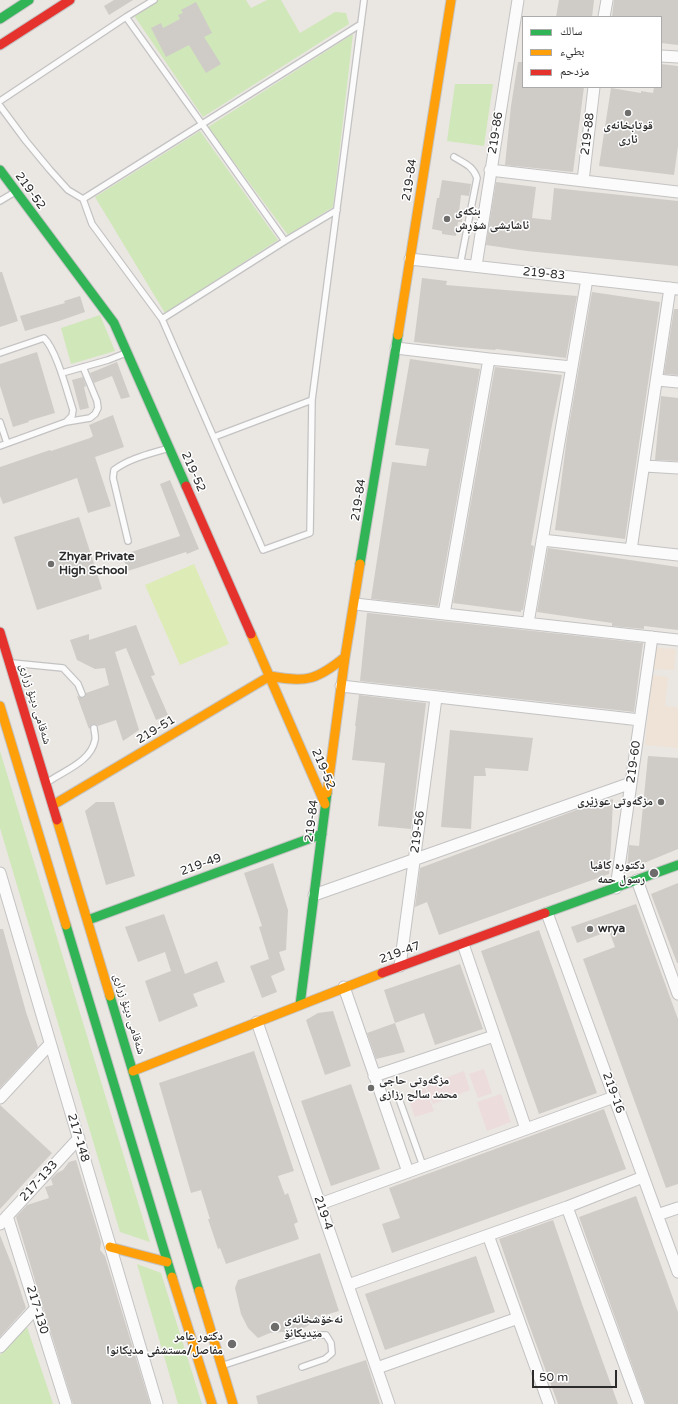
<!DOCTYPE html>
<meta charset="utf-8">
<style>
body{margin:0}
#map{position:relative;width:678px;height:1404px;overflow:hidden;background:#eae6e2;font-family:"Varela Round","Noto Naskh Arabic",sans-serif}
canvas{display:block}
.legend{position:absolute;left:522px;top:16px;width:140px;height:72px;box-sizing:border-box;background:#fff;border:1px solid #ababab;margin:0;padding:5px 7px;list-style:none;font-size:12px;color:#2c2c2c}
.legend li{display:flex;align-items:center;gap:8px;height:20px}
.legend b{width:20px;border:1px solid #ababab}
.scale{position:absolute;left:532px;top:1370px;width:85px;height:18px;box-sizing:border-box;border:2px solid #2c2c2c;border-top:0;padding-left:5px;font-size:12px;line-height:14px;white-space:nowrap;color:#2c2c2c;-webkit-text-stroke:3px #fff;paint-order:stroke}
</style>
<div id="map">
<canvas width="678" height="1404"></canvas>
<ul class="legend">
<li><b style="height:5px;background:#30b455"></b>سالك</li>
<li><b style="height:5px;background:#ff9f0a"></b>بطيء</li>
<li><b style="height:5px;background:#e5322d"></b>مزدحم</li>
</ul>
<div class="scale">50 m</div>
</div>
<script>
const context = document.querySelector('canvas').getContext('2d');
context.lineJoin = 'round';
function fill(path, color) {
  context.fillStyle = color;
  context.fill(path, 'evenodd');
}
function trace(path, color, width, dash) {
  context.strokeStyle = color;
  context.lineWidth = width;
  context.lineCap = dash ? 'butt' : 'round';
  context.setLineDash(dash || []);
  context.stroke(path);
}
function drawText(font, color, halo, rows, align = 'center') {
  context.font = font + ' "Varela Round","Noto Naskh Arabic",sans-serif';
  context.lineWidth = 3;
  context.setLineDash([]);
  context.textBaseline = 'middle';
  context.strokeStyle = halo;
  context.fillStyle = color;
  for (const [text, x, y, turn = 0] of rows) {
    context.save();
    context.translate(x, y);
    context.rotate((+turn || 0) * Math.PI / 180);
    context.textAlign = isNaN(turn) ? turn : align;
    if (halo) context.strokeText(text, 0, 0);
    context.fillText(text, 0, 0);
    context.restore();
  }
}
const education = new Path2D(`
 M656,648L676,649L674,670L654,669Z
 M652,675L668,677L665,706L678,708V748L645,745Z`);
const medical = new Path2D(`
 M484,1069L492,1093L478,1098L469,1074Z
 M464,1071L470,1090L433,1104L426,1085Z
 M425,1088L434,1111L415,1117L407,1095Z
 M501,1094L511,1122L487,1131L477,1102Z`);
const green = new Path2D(`
 M150,0H246L251,8L267,0H281L300,33L335,12L346,13L349,24L203,117L131,11Z
 M353,34L333,207L288,235L208,127Z
 M455,84H493L484,146L447,141Z
 M200,131L278,240L165,313L95,197Z
 M100,315L115,351L71,364L61,328Z
 M0,751L150,1242L120,1232L0,828Z
 M137,1264L161,1273L202,1404H178Z
 M27,1327L53,1404H0V1355Z`);
const pitch = new Path2D(`
 M194,564L229,644L180,665L145,585Z`);
const building = new Path2D(`
 M114,0H133L109,15L104,6Z
 M559,0H594L592,17H556Z
 M614,0H678V45L661,43V17H612Z
 M196,2L212,33L204,37L221,64L206,73L189,45L166,57L151,28L161,23L163,28L180,19L178,15L183,13L181,10Z
 M518,62H523V87H584L573,172L505,165L511,106Z
 M661,64L678,66V146L674,175L599,166L611,88L641,93V91L653,93L654,87H661Z
 M442,180L471,184L469,196L461,195L459,212L463,213L462,222H458L456,236L442,234V231L432,229L437,198H439Z
 M496,182L536,187L532,218L551,220L554,188L678,201V266L527,251L486,245Z
 M0,272H2L18,321L0,327Z
 M422,278L447,281L446,285L577,296L566,358L496,349L495,350L459,347L414,342Z
 M592,292L660,302L625,539L555,530L567,437Z
 M80,296L85,312L59,321L25,331L20,316L65,303L64,301Z
 M674,309H678V375L664,374Z
 M37,352L55,413L28,421L29,422L13,427L0,386V364Z
 M410,359L480,369L438,606L371,599L392,462L426,466L429,449L395,445Z
 M117,362L130,397L121,399L112,376L94,383L90,373Z
 M495,367L562,375L551,430L531,545L534,546L523,610H521V612L453,603Z
 M83,377L86,386L84,387L89,408L80,410L72,380Z
 M661,396L678,398V461L655,460Z
 M113,415L124,447L95,457L111,506L88,513L77,478L3,504L0,496V467L50,450L51,451L90,438L93,436L89,425Z
 M170,480L199,549L187,554L186,552L128,571L122,555L180,536L160,484Z
 M79,517L102,589L37,610L14,537Z
 M548,548L678,567V630L644,626V629L612,626V623L537,612Z
 M367,613H369L643,643L634,712L360,681Z
 M136,625L155,675L151,676L168,715L156,720L126,648L115,652L139,730L123,741L116,720L98,726L96,724H92L89,729L77,696L83,698L86,696V693L109,685L105,668L95,669L77,660L70,640L89,634V640Z
 M359,695L426,703L411,829L378,826L385,763L352,760L356,726H355Z
 M450,730L533,738L528,771L485,768L486,776H474L471,829L441,827Z
 M648,756L678,758V849L627,870L629,845L639,846Z
 M613,799L611,845L609,874L439,935L427,902L415,907L420,868L579,809Z
 M96,802H114L135,876L106,885L85,811Z
 M273,863L288,910L286,950L279,952L285,970L271,976L277,992L262,998L250,966L269,959L259,927L262,926L244,873Z
 M678,883V963H677L651,894Z
 M636,904L678,1019V1184L666,1188L583,959L615,947L609,931L577,943L571,927Z
 M164,914L185,974L217,961L225,982L193,994L198,1006L159,1022L145,981L171,971L165,952L138,962L125,927Z
 M0,929H3L26,1012L38,1047L0,1088Z
 M539,930L597,1093L539,1114L481,951Z
 M460,964L483,1029L435,1045L424,1013L395,1023L384,990Z
 M333,1011L351,1066L325,1075L306,1020L318,1013Z
 M395,1023L405,1052L376,1059L367,1033Z
 M254,1051L294,1171L278,1176L285,1195L288,1193L298,1222L294,1224L299,1239L226,1264L220,1248L218,1249L208,1219H210L201,1190L191,1193L159,1083Z
 M351,1084L380,1169L331,1186L301,1101Z
 M0,1105L52,1153L0,1209Z
 M604,1109L626,1169L392,1253L382,1224L400,1218L389,1188Z
 M76,1160L101,1242L100,1250L105,1256L150,1404H73L43,1307L16,1217L27,1205L49,1198L45,1187L53,1185L51,1179L57,1173L63,1170L69,1162Z
 M636,1196L678,1312V1404H646L579,1217Z
 M553,1220L583,1307L618,1404H558L524,1311L499,1239Z
 M0,1235L13,1268L26,1308L0,1337Z
 M320,1253L339,1311L318,1317L306,1327L295,1331L270,1333L258,1338L248,1328L241,1314L235,1288L238,1280Z
 M476,1256L495,1312L385,1350L365,1294Z
 M366,1360L380,1404H258L256,1396Z`);
const lane = new Path2D(`
 M126,17L285,241
 M0,101L126,17L154,0
 M0,106L26,141L50,170L68,190L83,199L92,224L162,319L263,550L310,533L312,400L364,0
 M454,157C464,163 473,166 477,178L460,265
 M83,199L361,24
 M0,201L15,192
 M162,319L285,241L337,210
 M0,353L44,338C57,351 67,392 73,410L72,416L66,422L0,446
 M62,373L108,360L126,353
 M0,422L7,443
 M66,422L90,418L95,414L98,408L97,401L83,367
 M214,437L312,400
 M128,541L113,478L114,470C130,458 150,454 169,448
 M12,663L63,668L78,684L82,694
 M48,782C63,771 91,762 95,740C96,737 94,731 94,728
 M398,1096L423,1166
 M224,1365L315,1335H326L331,1343L332,1353L325,1359L302,1367`);
const street = new Path2D(`
 M604,17L607,0
 M661,56L678,57
 M490,170L678,192
 M583,181L594,87
 M410,259L678,289
 M476,266L518,0
 M396,348L489,359L572,367
 M657,380L678,382
 M645,466L678,468
 M542,540L678,555
 M631,550L670,288
 M355,604L678,640
 M444,614L489,359
 M528,623L587,279
 M341,686L640,720
 M0,873L157,1404
 M637,880L678,994
 M616,888L652,637
 M314,895L631,783
 M547,913L678,1272
 M463,944L526,1129
 M400,966L436,698
 M344,987L408,1172
 M257,1022L389,1404
 M374,1076L494,1036
 M0,1098L50,1044
 M320,1204L614,1097
 M567,1207L639,1404
 M657,1215L678,1208
 M7,1216L66,1404
 M0,1224L79,1138
 M488,1235L549,1404
 M348,1285L567,1207L643,1177
 M0,1347L36,1308
 M377,1368L518,1318`);
const fast = new Path2D(`
 M0,19L29,0
 M0,170L114,323L186,486
 M360,564L398,335
 M545,913L678,865
 M88,920L322,834
 M66,925L172,1277
 M110,996L199,1291
 M300,1005L327,793`);
const slow = new Path2D(`
 M398,335L451,0
 M251,634L325,804
 M0,706L66,925
 M327,793L345,657L360,564
 M53,805L270,676C306,683 317,680 345,657
 M57,820L110,996
 M133,1071L382,973
 M110,1247L167,1262
 M172,1277L212,1404
 M199,1291L233,1404`);
const jam = new Path2D(`
 M0,45L70,0
 M186,486L251,634
 M0,632L57,820
 M382,973L545,913`);
const markers = [
 [628,113,4,"#6e6d6c"],
 [447,219,4,"#6e6d6c"],
 [51,564,4,"#6e6d6c"],
 [661,802,4,"#6e6d6c"],
 [654,873,5,"#6e6d6c"],
 [590,929,4,"#6e6d6c"],
 [371,1088,4,"#6e6d6c"],
 [275,1327,5,"#6e6d6c"],
 [232,1344,5,"#6e6d6c"]
];
const poiNames = [
 ["قوتابخانەی",628,126,"center"],
 ["ئاری",628,140,"center"],
 ["بنکەی",455,212],
 ["ئاشایشی شۆڕش",455,226],
 ["Zhyar Private",59,557],
 ["High School",59,571],
 ["مزگه‌وتی عوزێری",653,802,"right"],
 ["دکتورە کافیا",645,866,"right"],
 ["رسول حمە",645,880,"right"],
 ["wrya",598,929],
 ["مزگەوتی حاجی",379,1081],
 ["محمد سالح رزازی",379,1095],
 ["نەخۆشخانەی",284,1320],
 ["مێدیکانۆ",284,1334],
 ["دكتور عامر",223,1337,"right"],
 ["مفاصل/مستشفى مديكانوا",223,1351,"right"]
];
const streetNames = [
 ["219-86",496,133,-81],
 ["219-88",588,134,-83],
 ["219-84",410,180,-81],
 ["219-52",30,191,54],
 ["219-83",544,274,6],
 ["219-52",193,472,66],
 ["219-84",359,500,-81],
 ["شەقامی دینۆ زراری",35,704,73],
 ["219-51",156,730,-31],
 ["219-60",634,762,-82],
 ["219-52",323,769,67],
 ["219-84",312,821,-83],
 ["219-56",418,832,-82],
 ["219-49",201,865,-20],
 ["219-47",400,953,-20],
 ["شەقامی دینۆ زراری",129,1014,73],
 ["219-16",613,1093,70],
 ["217-148",78,1138,73],
 ["217-133",39,1181,-48],
 ["219-4",323,1213,71],
 ["217-130",37,1310,73]
];
fill(education, '#eee3d6');
fill(medical, '#ecdcdc');
fill(green, '#d0e7b9');
fill(pitch, '#ddecb6');
fill(building, '#cfccc8');
trace(lane, '#c4c3c3', 8);
trace(street, '#c4c3c3', 13);
trace(fast, '#c4c3c3', 11);
trace(slow, '#c4c3c3', 11);
trace(jam, '#c4c3c3', 11);
trace(lane, '#fcfbfb', 5.5);
trace(street, '#fcfbfb', 11);
trace(fast, '#30b455', 9);
trace(slow, '#ff9f0a', 9);
trace(jam, '#e5322d', 9);
for (const [x, y, r, color] of markers) {
  const dot = new Path2D();
  dot.arc(x, y, r, 0, 2 * Math.PI);
  context.fillStyle = color;
  context.fill(dot);
  trace(dot, '#fff', 1.5);
}
drawText('bold 12px', '#2c2c2c', '#fff', poiNames, 'left');
drawText('12px', '#2c2c2c', '#fff', streetNames);
</script>
